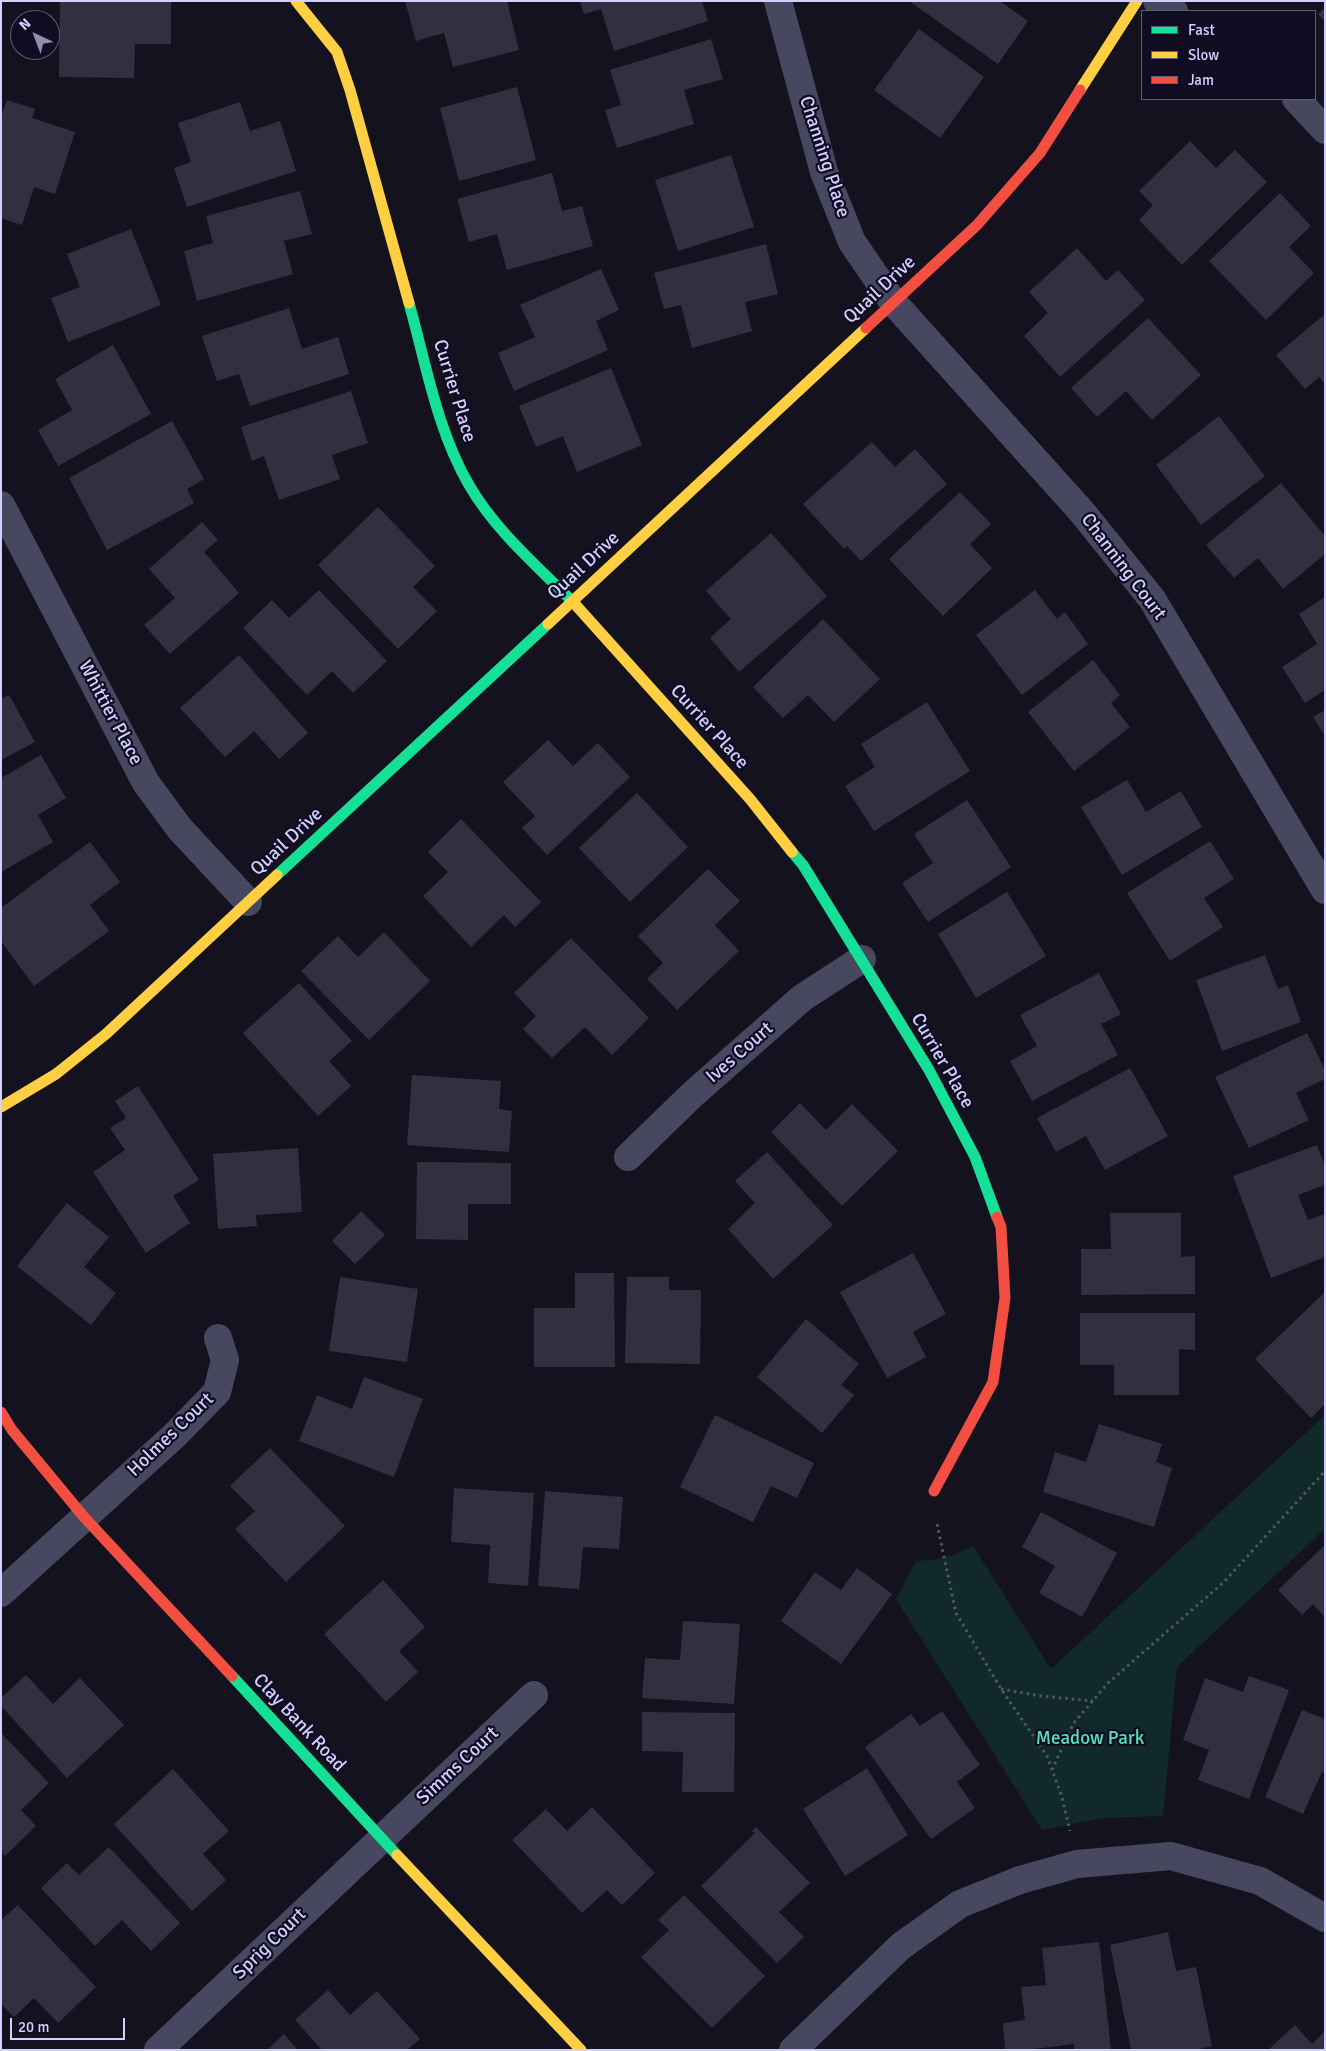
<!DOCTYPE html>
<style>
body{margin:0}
#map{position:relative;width:1326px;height:2051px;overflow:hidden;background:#14121e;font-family:Signika,sans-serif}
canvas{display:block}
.frame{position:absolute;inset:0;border:2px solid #d3cfff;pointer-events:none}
.legend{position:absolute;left:1141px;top:10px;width:175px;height:90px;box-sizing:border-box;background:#100d23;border:1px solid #5e5b7b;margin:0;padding:6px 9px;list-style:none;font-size:15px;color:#d3cfff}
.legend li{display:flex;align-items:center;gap:10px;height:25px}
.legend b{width:25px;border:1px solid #5e5b7b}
.north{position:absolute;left:10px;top:10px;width:50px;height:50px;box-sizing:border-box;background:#100d23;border:1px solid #5e5b7b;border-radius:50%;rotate:317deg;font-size:14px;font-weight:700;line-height:20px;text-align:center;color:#d3cfff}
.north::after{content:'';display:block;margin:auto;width:18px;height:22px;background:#908db0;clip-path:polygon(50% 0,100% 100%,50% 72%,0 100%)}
.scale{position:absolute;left:10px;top:2018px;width:115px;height:22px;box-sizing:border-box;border:2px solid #d3cfff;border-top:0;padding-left:6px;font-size:15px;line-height:18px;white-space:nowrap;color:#d3cfff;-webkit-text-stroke:4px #100d23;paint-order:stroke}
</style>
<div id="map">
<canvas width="1326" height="2051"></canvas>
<div class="frame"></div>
<ul class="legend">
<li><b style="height:6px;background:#16e098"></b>Fast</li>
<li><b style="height:6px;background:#ffcf43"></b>Slow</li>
<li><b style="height:6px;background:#f24e42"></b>Jam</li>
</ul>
<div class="north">N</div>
<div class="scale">20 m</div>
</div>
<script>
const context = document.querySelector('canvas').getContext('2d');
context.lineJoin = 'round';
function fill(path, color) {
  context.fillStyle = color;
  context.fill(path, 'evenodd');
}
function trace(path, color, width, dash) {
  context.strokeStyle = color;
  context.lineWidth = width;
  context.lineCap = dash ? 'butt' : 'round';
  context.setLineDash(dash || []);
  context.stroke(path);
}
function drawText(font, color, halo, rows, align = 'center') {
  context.font = font + ' Signika,sans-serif';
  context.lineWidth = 4.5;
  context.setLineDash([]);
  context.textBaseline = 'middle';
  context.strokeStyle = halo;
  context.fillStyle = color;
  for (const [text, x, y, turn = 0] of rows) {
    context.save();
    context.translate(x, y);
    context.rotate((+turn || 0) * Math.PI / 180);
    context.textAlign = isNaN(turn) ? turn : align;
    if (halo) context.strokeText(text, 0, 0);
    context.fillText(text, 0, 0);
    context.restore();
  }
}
const green = new Path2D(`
 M1325,1415V1529L1177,1667L1163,1816L1103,1818L1042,1830L896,1599L916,1561C938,1560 955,1556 973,1546L1051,1669Z`);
const building = new Path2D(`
 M60,1H171V44H135L134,78L59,77Z
 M405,1H507L519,50L453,67L444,33L416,41Z
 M580,1H702L708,21L614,51L601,9L584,14Z
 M909,1H1000L1028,21L998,64Z
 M1325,8V22L1318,14Z
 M919,29L984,77L940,138L874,90Z
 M711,39L723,79L684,90L694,124L617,148L605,110L621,105L610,70Z
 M517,87L536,160L459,181L440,108Z
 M7,100L35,109L32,118L75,132L55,194L34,187L22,225L1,218V117Z
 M240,102L250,131L280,121L296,171L187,207L174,168L191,162L178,123Z
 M1190,141L1216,168L1235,150L1267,182L1182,265L1139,220L1153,205L1139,191Z
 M731,155L754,227L678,251L655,180Z
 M552,173L562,211L582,206L593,246L507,270L497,234L469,242L457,199Z
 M300,191L312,234L284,241L293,274L197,301L184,251L213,243L206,216Z
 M1280,193L1311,226L1289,247L1314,273L1266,320L1209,261Z
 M131,229L161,305L68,342L51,298L80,287L67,254Z
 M766,244L778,294L745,302L752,331L692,348L681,305L664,309L654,273Z
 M1077,248L1106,281L1118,270L1145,300L1060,377L1024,336L1048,313L1029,292Z
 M601,269L619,310L596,321L608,350L514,391L498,353L535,337L520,305Z
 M289,308L302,349L338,337L349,374L250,406L239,374L217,381L202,336Z
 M1325,314V384L1319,377L1305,389L1276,355Z
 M1148,318L1201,375L1152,420L1126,391L1097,417L1071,388Z
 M113,345L151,414L58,466L38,430L72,410L55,379Z
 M611,368L642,445L577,472L563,436L536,447L519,406Z
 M351,391L368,443L332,455L340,479L279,500L264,456L252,461L241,427Z
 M1219,416L1265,476L1201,525L1156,465Z
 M172,421L204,479L187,489L194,503L107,550L69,478Z
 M872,442L895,467L915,449L947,484L861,561L847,546L844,549L803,504Z
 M1281,483L1325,536V554L1283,589L1258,558L1234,578L1206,545Z
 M960,492L991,524L970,544L992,568L943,616L889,559Z
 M378,507L435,566L413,587L437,611L398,649L318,565Z
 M202,522L218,540L204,552L239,593L170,654L144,625L175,598L149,569Z
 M771,533L827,596L739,672L710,638L731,619L706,591Z
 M319,590L387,661L353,693L332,671L307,695L243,628L272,600L289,618Z
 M1035,590L1057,619L1065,612L1088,644L1022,695L976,635Z
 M1325,597V690L1305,703L1282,667L1317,644L1299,614Z
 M823,619L880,679L834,722L808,695L783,718L753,687Z
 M239,655L308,733L279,759L254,731L225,757L180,708Z
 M1093,660L1120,695L1111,703L1130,727L1074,771L1028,712Z
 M9,695L35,742L1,760V699Z
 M927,702L970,771L874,831L845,786L875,767L861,744Z
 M1325,710V736L1313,717Z
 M548,740L573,766L598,743L630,777L547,855L522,828L535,816L503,782Z
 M41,755L66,798L38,815L53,842L1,872V778Z
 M1127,780L1146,812L1181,791L1202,827L1122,875L1081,807Z
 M637,793L688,847L630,902L579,848Z
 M967,800L1011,867L928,922L902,883L933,863L914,834Z
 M461,819L541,902L515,927L504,915L471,947L423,896L448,872L428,852Z
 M1210,841L1234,879L1204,898L1223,927L1170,961L1127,893Z
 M90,842L120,882L90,905L109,931L34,986L1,941V908Z
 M708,869L740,901L715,925L739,951L677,1010L647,979L663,963L638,936Z
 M1007,892L1046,956L976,998L938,934Z
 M384,932L430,981L369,1040L301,971L338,936L358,957Z
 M571,938L649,1018L612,1055L585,1027L552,1058L523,1029L536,1016L514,993Z
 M1265,955L1278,989L1288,985L1301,1022L1222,1051L1196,980Z
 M1099,973L1121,1014L1101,1024L1118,1055L1032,1101L1010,1061L1037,1046L1020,1015Z
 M299,983L352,1041L329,1061L351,1086L318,1116L243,1033Z
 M1307,1033L1325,1070V1079L1296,1093L1309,1120L1249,1148L1215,1077Z
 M1130,1068L1168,1136L1105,1170L1086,1136L1056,1152L1037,1118Z
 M412,1075L501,1081L499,1109L512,1111L509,1152L407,1145Z
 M138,1086L199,1180L173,1196L190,1223L146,1253L93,1172L125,1150L110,1128L126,1118L115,1101Z
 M800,1103L826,1130L852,1104L898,1151L842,1206L771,1132Z
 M1317,1145L1325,1166V1185L1298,1195L1308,1220L1325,1214V1257L1271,1278L1233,1176Z
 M298,1148L302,1212L256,1215L257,1226L218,1229L213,1154Z
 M767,1152L833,1225L773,1279L728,1229L755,1203L735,1181Z
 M417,1162L511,1163V1204H468V1240L416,1239Z
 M67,1203L109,1237L84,1267L116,1293L91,1325L17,1266Z
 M361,1211L385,1235L355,1264L332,1241Z
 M1110,1213H1181V1257L1195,1256V1294L1081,1295V1249H1111Z
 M913,1253L946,1314L913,1332L926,1357L887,1378L840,1292Z
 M575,1273H614L615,1367H534V1308H575Z
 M340,1277L418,1289L407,1362L329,1351Z
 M627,1277H669V1290H701L700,1364L625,1363Z
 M1325,1292V1404L1311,1418L1255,1359Z
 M1080,1313H1195V1350L1179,1349V1395H1114V1365H1080Z
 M806,1319L859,1364L841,1385L854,1395L822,1433L757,1377Z
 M364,1377L423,1399L394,1477L299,1441L317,1395L352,1409Z
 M715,1415L814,1463L797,1498L771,1486L753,1522L680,1487Z
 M1099,1424L1162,1444L1156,1462L1172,1468L1154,1527L1043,1492L1055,1452L1086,1462Z
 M270,1448L345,1526L286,1582L235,1529L255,1511L230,1486Z
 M454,1488L534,1493L528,1586L488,1583L490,1545L451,1542Z
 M545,1491L623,1497L619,1549L583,1547L579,1589L538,1586Z
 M1041,1512L1117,1553L1082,1617L1039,1593L1055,1566L1022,1547Z
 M1325,1545V1617L1313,1604L1302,1615L1278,1590Z
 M857,1568L892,1594L841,1664L781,1621L815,1572L841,1590Z
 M383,1580L425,1627L399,1651L418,1672L386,1702L324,1634Z
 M683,1621L740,1624L734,1704L642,1698L645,1658L680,1660Z
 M26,1675L53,1704L80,1678L124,1725L67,1778L1,1706V1698Z
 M1249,1676L1289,1690L1249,1799L1198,1780L1209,1750L1183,1740L1205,1678L1243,1692Z
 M1302,1710L1325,1719V1773L1322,1772L1303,1814L1265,1797Z
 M942,1711L980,1765L957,1782L975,1808L931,1839L865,1747L911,1714L920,1726Z
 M642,1712L735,1713L734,1792H682L683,1752L642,1751Z
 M1,1733L49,1783L21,1810L36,1826L5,1856L1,1851Z
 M867,1768L908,1835L845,1876L803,1809Z
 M173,1769L229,1831L203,1854L226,1880L192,1911L114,1824Z
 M592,1807L655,1873L622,1905L607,1890L582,1913L512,1840L546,1809L567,1831Z
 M756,1827L810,1883L779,1912L804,1937L777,1963L701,1886L755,1833L752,1831Z
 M109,1847L180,1923L151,1951L122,1920L95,1946L41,1888L67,1863L79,1875Z
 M684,1895L765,1976L712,2028L641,1957L669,1930L658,1920Z
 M18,1905L96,1987L58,2023L34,1998L14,2017L1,2004V1920Z
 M1168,1932L1176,1971L1196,1967L1212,2046L1196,2050H1131L1110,1945Z
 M1099,1942L1111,2050H1074V2044L1026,2050H1005L1003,2023L1025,2020L1021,1987L1046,1985L1042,1948Z
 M328,1990L350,2015L377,1991L420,2039L407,2050H322L295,2020Z
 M1295,2025L1312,2044L1325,2031V2050H1268Z
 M284,2034L298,2050H267Z`);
const path = new Path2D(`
 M937,1524L956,1613L1001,1689L1047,1756L1062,1797L1070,1831
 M1001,1689L1041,1696L1093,1701
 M1052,1770L1073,1724L1108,1683L1224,1582L1325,1471`);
const street = new Path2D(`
 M778,1L824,172L852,242L893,302L1082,512L1152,599L1325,890
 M1157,1L1174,11
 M1296,99L1325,130
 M1,505L146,783L180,829L248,902
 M628,1157L693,1094L802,998L862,959
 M1,1593L175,1435L217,1392L225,1360L218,1338
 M158,2050L534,1695
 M793,2050L901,1946L960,1904L1020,1880L1077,1864L1171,1856L1260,1881L1325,1918`);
const fast = new Path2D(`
 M409,303C426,364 437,430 469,485C495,530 536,565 573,602
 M792,852L803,865L929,1070L975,1157L997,1217
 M277,875L548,624
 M232,1676L397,1855`);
const slow = new Path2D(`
 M296,1L337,52L350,90L409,303
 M1080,90L1137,1
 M573,602L750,799L792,852
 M548,624L866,328
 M1,1107L56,1074L106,1034L277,875
 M397,1855L581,2050`);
const jam = new Path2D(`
 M866,328L977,225L1040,153L1080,90
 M1,1412L12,1430L84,1517L232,1676
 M934,1491L993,1382L1005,1298L1001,1227L997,1217`);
const streetNames = [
 ["Channing Place",824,157,72],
 ["Quail Drive",880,290,-43],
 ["Currier Place",454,391,73],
 ["Quail Drive",584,566,-43],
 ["Channing Court",1123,567,53],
 ["Whittier Place",110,713,62],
 ["Currier Place",709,727,48],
 ["Quail Drive",287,842,-43],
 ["Ives Court",740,1053,-41],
 ["Currier Place",942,1061,60],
 ["Holmes Court",171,1435,-44],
 ["Clay Bank Road",299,1723,47],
 ["Simms Court",458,1766,-43],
 ["Sprig Court",270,1944,-44]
];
const parkNames = [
 ["Meadow Park",1090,1739]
];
fill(green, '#112929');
fill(building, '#323040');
trace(path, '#495966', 3, [2.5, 4]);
trace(street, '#47475f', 28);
trace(fast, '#16e098', 11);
trace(slow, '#ffcf43', 11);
trace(jam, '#f24e42', 11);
drawText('19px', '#d3cfff', '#100d23', streetNames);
drawText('19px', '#58e2bb', '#100d23', parkNames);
</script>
